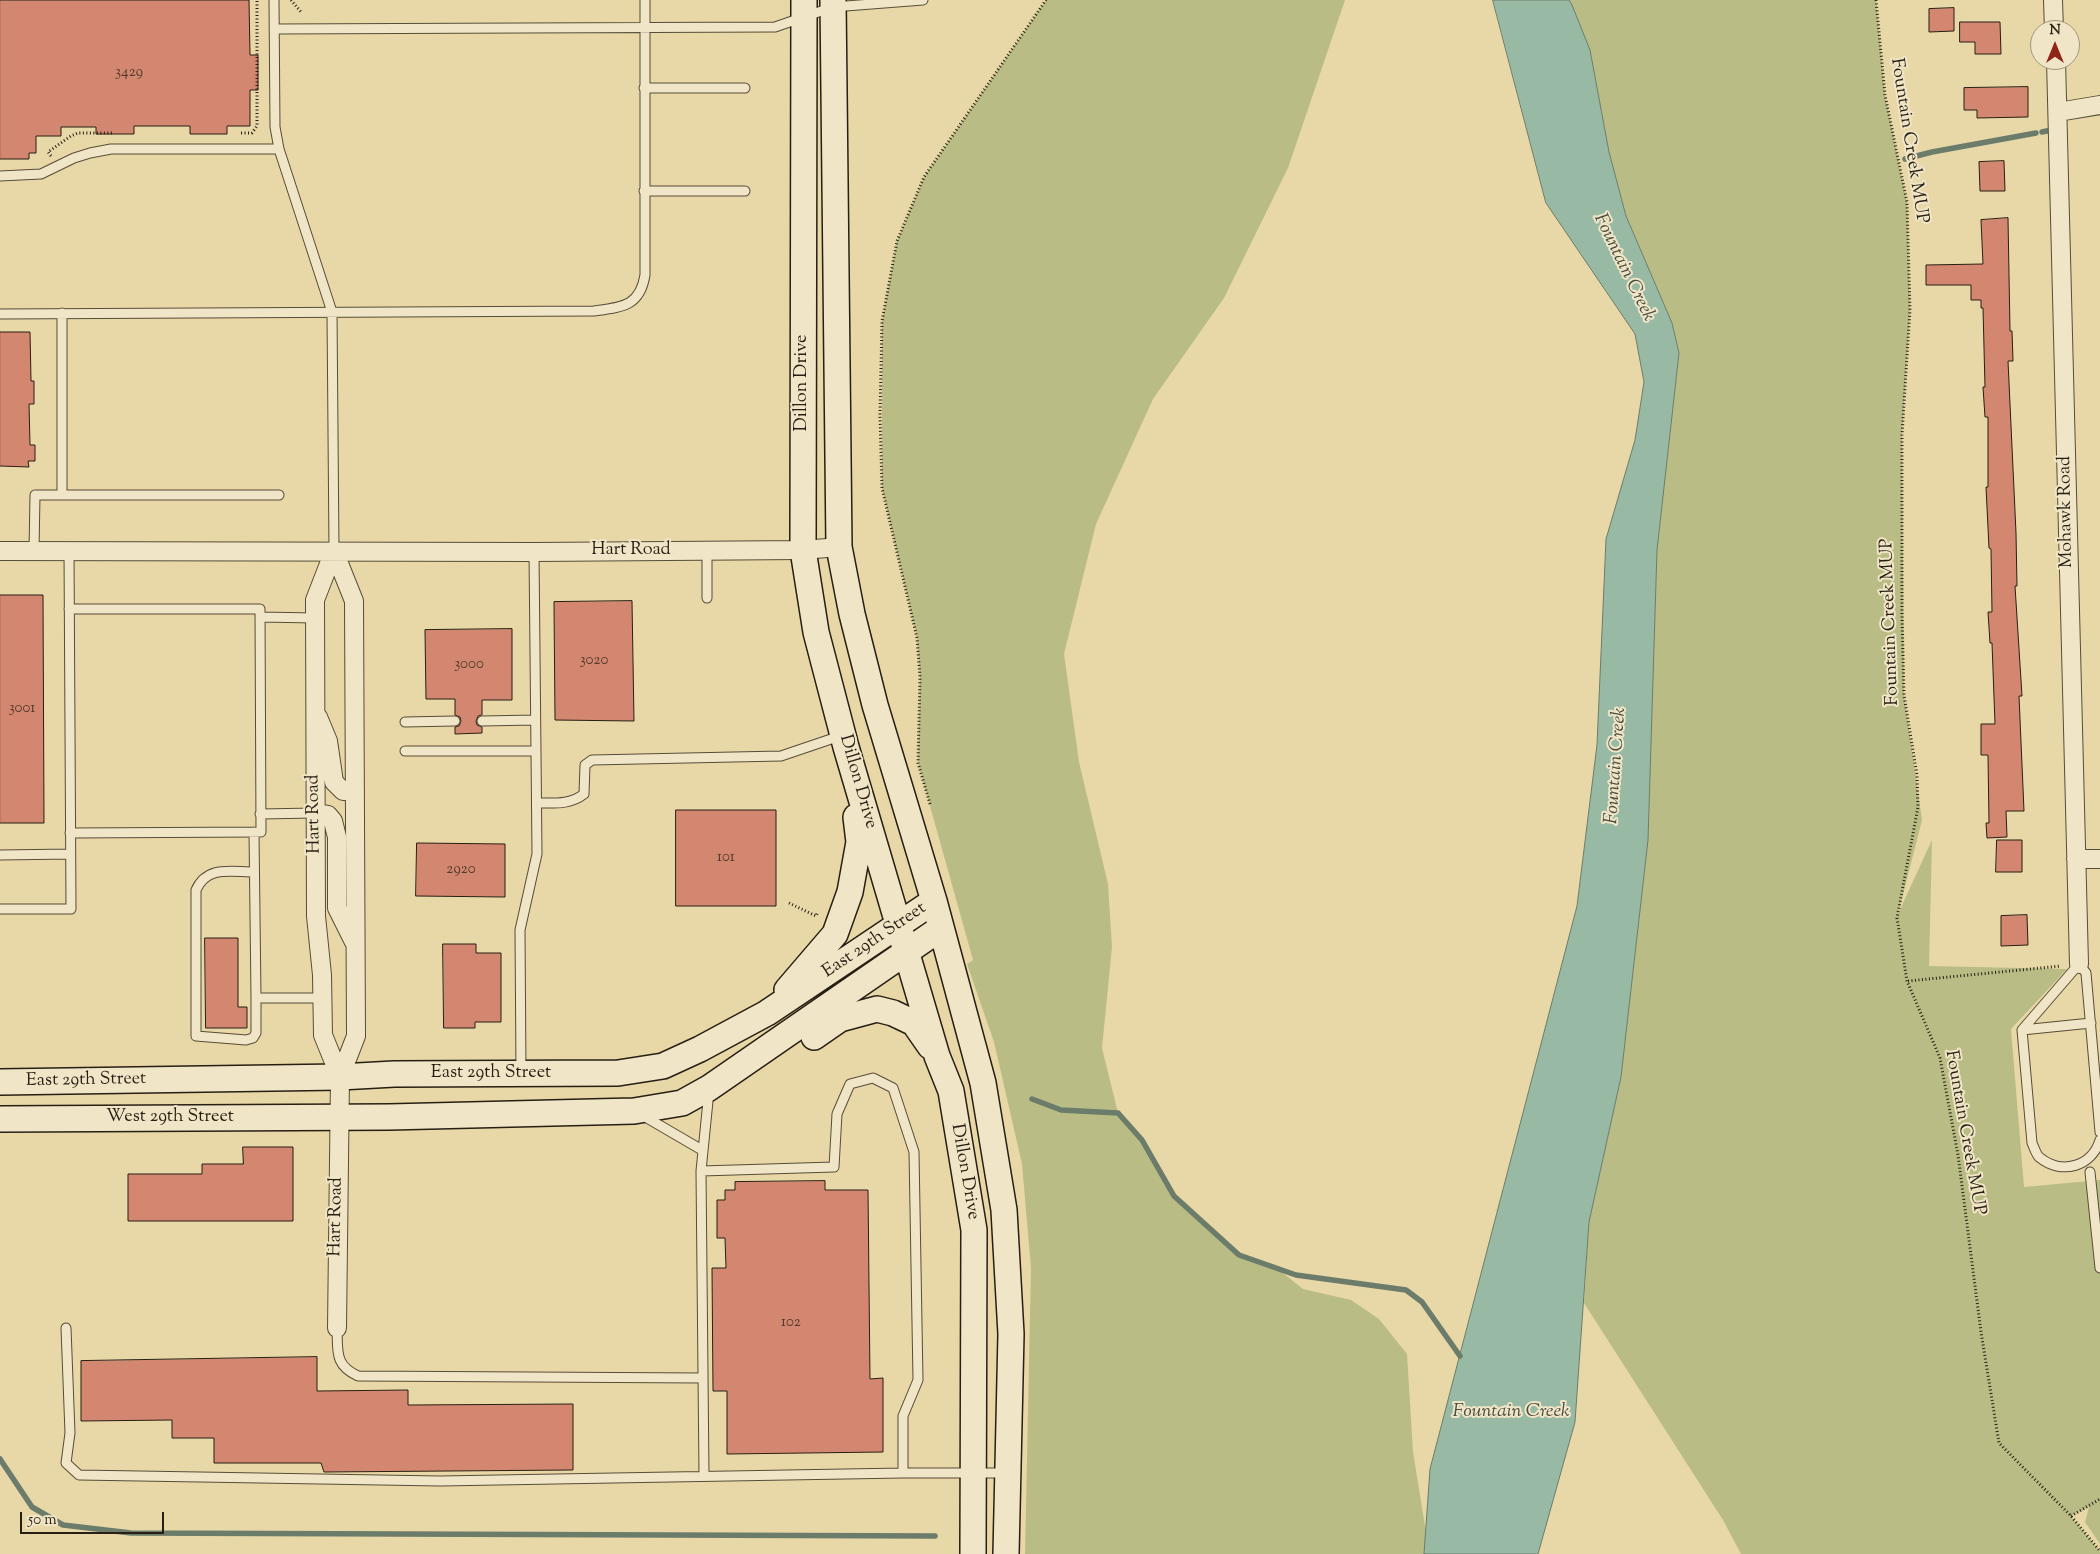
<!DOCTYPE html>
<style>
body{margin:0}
#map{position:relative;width:2100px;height:1554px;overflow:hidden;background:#e8d7a7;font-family:"Sorts Mill Goudy",serif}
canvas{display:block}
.north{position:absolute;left:2030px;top:20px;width:50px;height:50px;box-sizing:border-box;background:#f0e5c6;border:1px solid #a0967e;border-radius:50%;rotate:0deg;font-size:14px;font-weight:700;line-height:20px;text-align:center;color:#271f13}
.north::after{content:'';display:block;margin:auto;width:18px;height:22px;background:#8f2418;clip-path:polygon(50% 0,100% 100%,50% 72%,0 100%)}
.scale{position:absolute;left:20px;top:1512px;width:144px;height:22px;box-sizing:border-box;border:2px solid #271f13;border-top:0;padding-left:6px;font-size:15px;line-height:18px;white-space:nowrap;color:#271f13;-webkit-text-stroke:4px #f0e5c6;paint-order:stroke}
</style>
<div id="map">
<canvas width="2100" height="1554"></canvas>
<div class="north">N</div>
<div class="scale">50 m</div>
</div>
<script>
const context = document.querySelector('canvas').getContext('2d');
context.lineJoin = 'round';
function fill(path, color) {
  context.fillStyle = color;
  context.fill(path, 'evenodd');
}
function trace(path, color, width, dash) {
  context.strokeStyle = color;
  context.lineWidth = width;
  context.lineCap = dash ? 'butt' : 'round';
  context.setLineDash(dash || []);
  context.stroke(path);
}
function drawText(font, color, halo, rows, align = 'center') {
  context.font = font + ' "Sorts Mill Goudy",serif';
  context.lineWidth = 4;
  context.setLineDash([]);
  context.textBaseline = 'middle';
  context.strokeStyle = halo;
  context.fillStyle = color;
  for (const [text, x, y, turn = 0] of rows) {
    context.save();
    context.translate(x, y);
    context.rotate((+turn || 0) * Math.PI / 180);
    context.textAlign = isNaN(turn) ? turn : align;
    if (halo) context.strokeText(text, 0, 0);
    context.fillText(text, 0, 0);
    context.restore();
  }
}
const green = new Path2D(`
 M1046,0H1345L1288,168L1224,298L1153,399L1096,524L1064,654L1079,762L1108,884L1112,947L1102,1048L1118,1113L1142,1140L1174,1196L1239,1255L1278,1269L1303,1289L1351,1300L1379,1319L1407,1354L1413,1452L1426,1532L1424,1554H1025L1031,1268L1022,1164L994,1042L967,964L973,960L918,763L920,677L917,638L882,488V321L897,241L924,177Z
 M1569,0H1876L1885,95L1907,202L1910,310L1902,435L1904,695L1922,820L1898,914L1932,840L1929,966L2067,969L2011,1029L2024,1187L2100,1180V1544L2085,1522L2089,1507L2071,1516L2100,1551V1554H1741L1723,1520L1584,1303L1589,1222L1621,1077L1648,840L1657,549L1679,353L1672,323L1626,216L1609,152L1590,50Z`);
const water = new Path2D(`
 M1493,0H1569L1572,5L1590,50L1609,152L1626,216L1672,323L1679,353L1657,550L1648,840L1621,1077L1589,1222L1575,1422L1538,1554H1424L1430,1469L1577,906L1597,745L1606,539L1635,440L1644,382L1635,334L1546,203Z`);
const stream = new Path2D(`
 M2042,132L2056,129
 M1905,159L1932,152L2036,133
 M1032,1099L1061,1110L1118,1113L1142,1140L1174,1196L1239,1255L1296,1275L1406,1290L1422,1302L1460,1356
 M0,1459L32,1507L63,1525L131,1533L935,1536`);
const building = new Path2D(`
 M0,0H249L250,55H258V90H250V126H227V134H190V126H134V134H96V127H61V136H36V153H29V159H0Z
 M1954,8V31L1929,32V9Z
 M1960,22H2000L2001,54H1975V42H1960Z
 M2028,87V117L1977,118V110H1964V88Z
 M2004,161L2005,191H1980L1979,162Z
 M2008,218L2010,331H2012L2013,361H2008L2016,533L2017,586H2015L2022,696H2019L2024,811H2006L2007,837L1987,838L1986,823H1989L1988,755H1981V724H1995L1992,643H1990L1988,612H1992L1991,549L1989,548L1986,487H1988V417H1985L1983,387H1985L1983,308H1981V300H1971V285H1926V265L1983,264L1981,220Z
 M0,332H30L31,381H34V404H29L30,445H35V461H28L29,467L0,466Z
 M0,595H43L44,823H0Z
 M632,601L634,721L555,720L554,602Z
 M512,629V700H482V715L478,716L476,721L477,725L482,727V733L455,734V727L459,726L461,721L460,717L455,715V699H426L425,630Z
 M676,810H776V906H676Z
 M1997,840H2022V872H1996Z
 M417,843L505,844V897L416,896Z
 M2027,915L2028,945L2001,946V916Z
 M205,938H238V1007H247V1028H206Z
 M443,944H476V953H501V1022H475V1028H444Z
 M243,1147H293V1221H128V1174H202V1164H243Z
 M825,1181V1190H868L870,1379L883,1378V1452L727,1454V1391H713L712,1268H726L725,1238H717V1200H725V1190H735V1182Z
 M317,1357V1391L408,1390V1405L573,1404V1470L324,1472L321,1463H214V1438H172V1420L81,1421V1361Z`);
const path = new Path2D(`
 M291,0L301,12
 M1876,0L1885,95L1907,202L1910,310L1902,435V614L1904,695L1917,775L1918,807L1897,918L1907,981L1940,1058L1958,1155L1981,1332L1999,1443L2071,1516L2100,1551
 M241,133H252L257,126V0
 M51,156L48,152L71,136L78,133H112
 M930,804L918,763L920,677L917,638L882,488L880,416L882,321L897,241L924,177L1046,0
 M789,903L816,916L818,912
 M1908,981L2061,966
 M2071,1516L2100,1499`);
const lane = new Path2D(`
 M274,0L275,127L279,149L332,312L334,551
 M274,29L775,27L833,7L923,0
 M644,88H745
 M0,176L41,174L74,158L90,153L111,149H279
 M644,191H745
 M62,313V495
 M0,314L594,311C623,307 640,306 645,275V0
 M707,550V598
 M34,551L35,495H279
 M69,609H260L261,832L70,833
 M260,617L315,618
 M482,721L535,720
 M405,722L455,721
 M405,751H536
 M537,803C554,803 570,805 584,794L585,765L592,760L781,756L840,736
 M260,814L315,813
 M254,832L256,998V1033L253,1038L246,1040L196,1036V890C207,865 231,872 254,872
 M0,855L70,854
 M0,909H71L69,551
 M256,998H323
 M2022,1030L2091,1023
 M521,1072L520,930L537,854L534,552
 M642,1115L702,1150
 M2100,1132L2086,973L2079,964L2022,1030L2032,1143C2034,1147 2036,1154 2039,1157C2062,1176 2092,1166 2100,1140
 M701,1171L834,1167L837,1114L850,1084L873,1078L893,1088L914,1152L918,1380L903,1416V1473
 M2090,1172L2100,1268
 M66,1328L70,1433L66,1463L79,1475L440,1481L903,1473H1007
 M337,1328C338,1351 334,1365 358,1376L702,1378
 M704,1476L701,1171L709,1091`);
const street = new Path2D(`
 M2053,0L2054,30
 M2056,60L2079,964
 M2058,112L2100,105
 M0,551L534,552L803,550L839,547
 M334,551L354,601L356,1036L340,1077L337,1328
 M334,551L315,600L316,916L322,975L323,1035L340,1077
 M318,717L328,741L334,782L343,791H355
 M315,813L328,815L333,821L337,837V908L354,942
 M2076,859H2100`);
const secondary = new Path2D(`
 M804,0L803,550L816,632L846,747L937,1056L951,1091L974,1230L973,1554
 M833,0L839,547L852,614L875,705L934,901L983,1083L1004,1210L1011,1334L1006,1554
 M787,990L835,934L850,892L859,842L856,817
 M814,1037L840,1019L877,1009L893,1013L914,1023L930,1046
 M0,1082L340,1077L394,1074L618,1073L663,1066L700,1049L767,1013L934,901
 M0,1119L389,1117L634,1111L682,1103L709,1088L941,928`);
const numberNames = [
 ["3429",129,73],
 ["3020",594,661],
 ["3000",469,665],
 ["3001",22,709],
 ["101",726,858],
 ["2920",461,870],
 ["102",791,1323]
];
const streetNames = [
 ["Fountain Creek MUP",1908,141,81],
 ["Dillon Drive",803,383,-90],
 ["Mohawk Road",2067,512,-91],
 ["Hart Road",631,551],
 ["Fountain Creek MUP",1891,622,-92],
 ["Dillon Drive",857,782,74],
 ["Hart Road",315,814,-91],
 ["East 29th Street",875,941,-34],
 ["East 29th Street",491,1074],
 ["East 29th Street",86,1081,-1],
 ["West 29th Street",170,1118],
 ["Fountain Creek MUP",1964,1133,80],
 ["Dillon Drive",964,1172,80],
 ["Hart Road",337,1217,-89]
];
const waterNames = [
 ["Fountain Creek",1623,268,64],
 ["Fountain Creek",1617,766,-86],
 ["Fountain Creek",1511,1413]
];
fill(green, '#b9bd85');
fill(water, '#98baa5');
trace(water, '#6b7c6b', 1);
trace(stream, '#6b7c6b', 5.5);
fill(building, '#d48770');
trace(building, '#271f13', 1);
trace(lane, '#574d38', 11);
trace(street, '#574d38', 20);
trace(secondary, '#271f13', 28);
trace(path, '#271f13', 3, [1, 2.5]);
trace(lane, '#f0e5c6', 9);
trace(street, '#f0e5c6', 18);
trace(secondary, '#f0e5c6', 25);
drawText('15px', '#52392a', null, numberNames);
drawText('18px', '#271f13', '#f0e5c6', streetNames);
drawText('italic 19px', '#494e3f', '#f0e5c6', waterNames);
</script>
